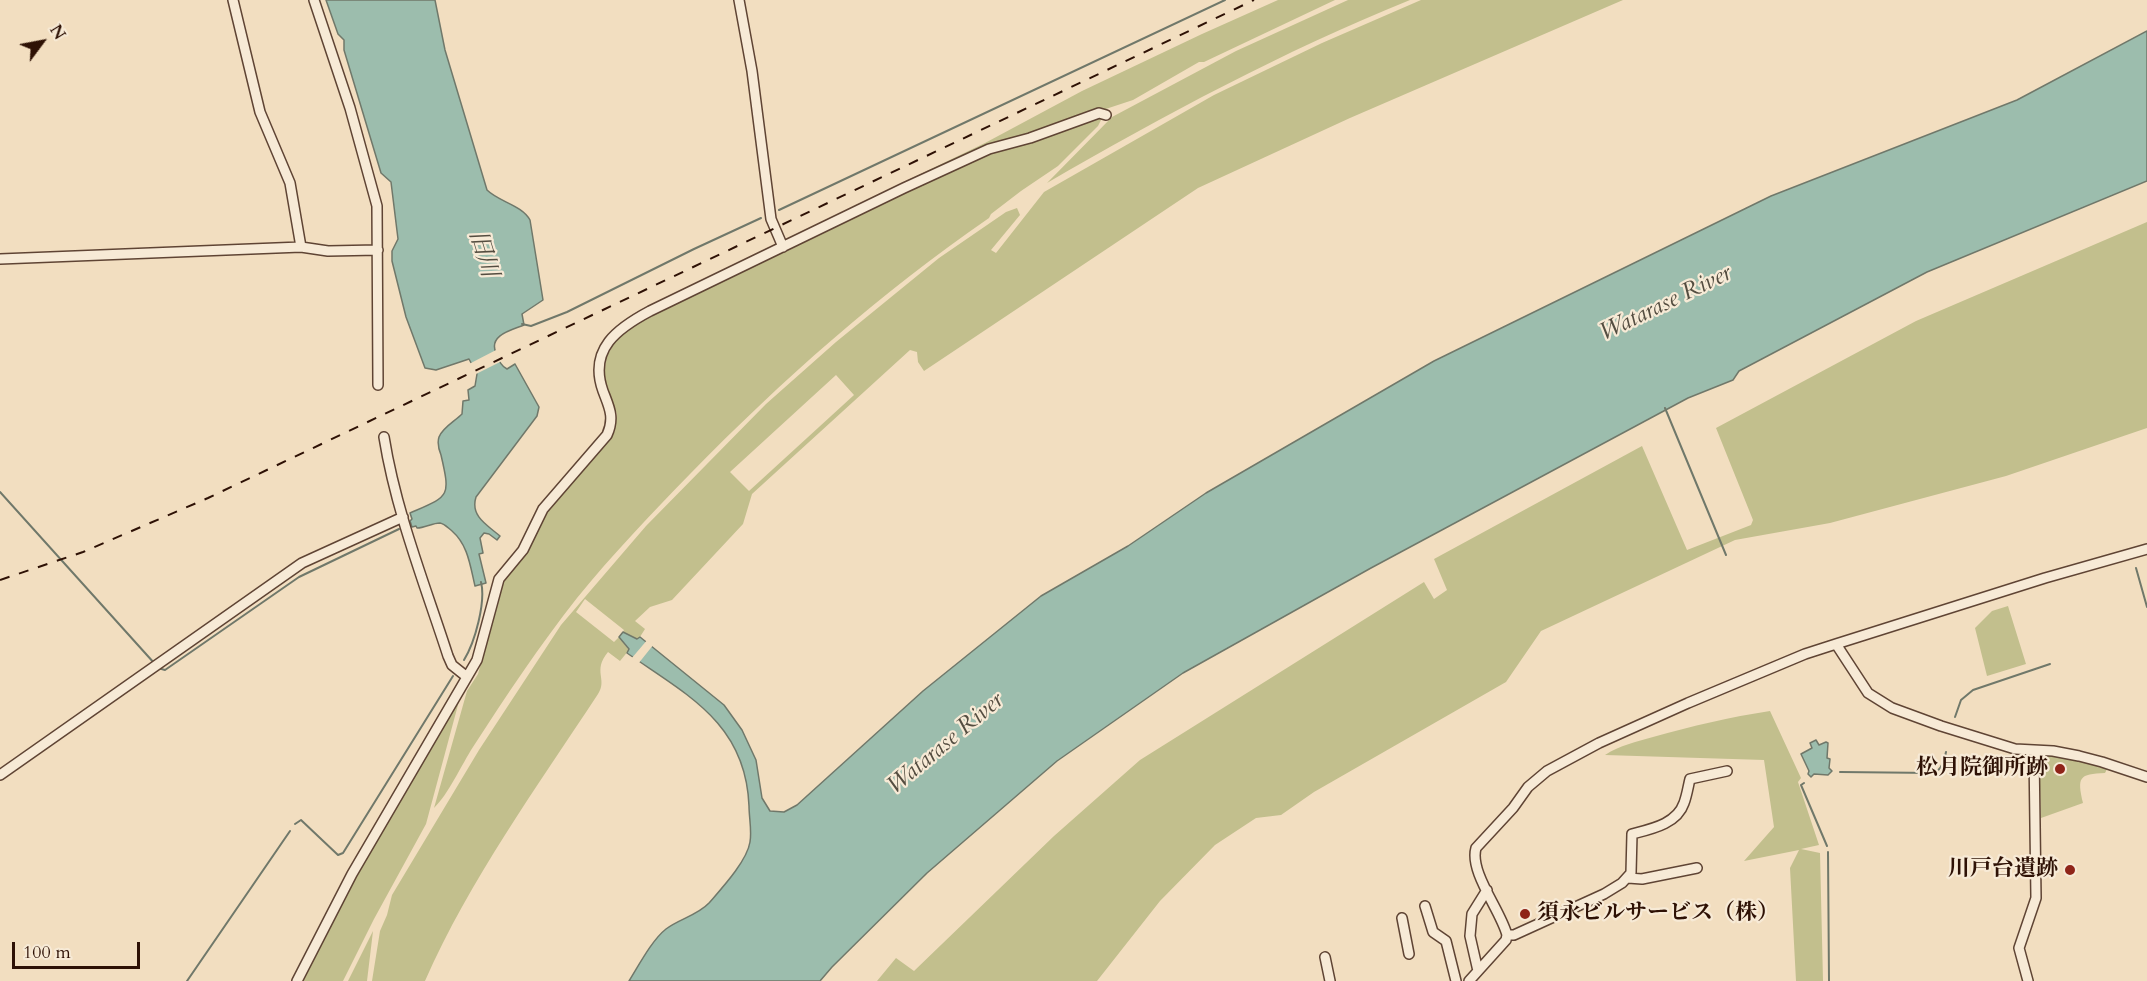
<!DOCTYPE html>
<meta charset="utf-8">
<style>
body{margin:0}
#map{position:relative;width:2147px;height:981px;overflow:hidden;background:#f2dec0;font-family:Cardo,serif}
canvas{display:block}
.north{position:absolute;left:12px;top:12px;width:60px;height:60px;-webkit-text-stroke:4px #f7ead6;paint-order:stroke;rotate:58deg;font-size:16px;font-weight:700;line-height:24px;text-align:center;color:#2e1105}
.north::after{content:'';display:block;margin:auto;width:21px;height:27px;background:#2e1105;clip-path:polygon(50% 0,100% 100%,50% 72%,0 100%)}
.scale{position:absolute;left:12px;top:942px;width:128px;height:27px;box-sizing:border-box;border:3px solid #2e1105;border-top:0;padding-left:8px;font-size:18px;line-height:21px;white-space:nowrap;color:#2e1105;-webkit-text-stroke:4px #f7ead6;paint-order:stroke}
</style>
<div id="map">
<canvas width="2147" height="981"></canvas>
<div class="north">N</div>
<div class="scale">100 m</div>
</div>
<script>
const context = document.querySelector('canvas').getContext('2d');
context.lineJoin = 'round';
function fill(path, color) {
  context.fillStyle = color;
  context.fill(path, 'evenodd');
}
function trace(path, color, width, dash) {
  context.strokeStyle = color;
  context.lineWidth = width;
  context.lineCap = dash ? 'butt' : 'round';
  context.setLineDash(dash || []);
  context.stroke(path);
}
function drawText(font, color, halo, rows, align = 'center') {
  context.font = font + ' Cardo,"Noto Serif JP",serif';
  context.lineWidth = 4.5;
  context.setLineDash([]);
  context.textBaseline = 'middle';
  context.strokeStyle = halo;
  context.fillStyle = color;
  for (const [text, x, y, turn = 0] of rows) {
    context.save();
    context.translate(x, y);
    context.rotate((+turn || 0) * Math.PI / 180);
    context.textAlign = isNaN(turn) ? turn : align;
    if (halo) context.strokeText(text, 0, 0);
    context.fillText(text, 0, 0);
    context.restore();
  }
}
const green = new Path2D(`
 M1278,0H1335L1204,62H1199L1133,100L1042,130L913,181H906L985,143L1082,91L1202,34Z
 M1348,0H1410C1284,51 1164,115 1047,183L1112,117L1236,51Z
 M1421,0H1623L1350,118L1198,188L924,371L918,362L917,352L910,350L752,494L743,524L672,600L650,607L635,621L645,629L638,640L623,632L624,630L585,599L576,612L614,642L619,637L629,650L620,661L608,652C592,671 608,679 598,694C537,787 470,879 425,981H372L380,931L387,915L392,895L479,750L561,625L646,526L766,404L836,342L939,258L1006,212L1017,208L1020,215L991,250L996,253L1044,192L1214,95L1322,43ZM836,375L854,395L749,491L730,472Z
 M1097,117L1102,118L1098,126L1058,166L1021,191L991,214L989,218C880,293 782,380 690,474C651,514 612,555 577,598C540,645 506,696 473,747C462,764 448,795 434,808L467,691L478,674L503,582L525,554L541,519L551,505L611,439L617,414L607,389L604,375L607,356L619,335L640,321L982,155Z
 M2147,222V428L2006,476L1830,523L1735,540L1541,631L1506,682L1314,792L1281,815L1256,818L1215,845L1160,901L1097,981H877L896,958L914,971L1054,836L1140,760L1424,582L1434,599L1447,590L1434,559L1642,446L1687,550L1751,525L1753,520L1716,428L1916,321Z
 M2008,606L2026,664L1987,676L1975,628L1992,611Z
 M462,690L426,824L374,919L343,981H300L351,882Z
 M1770,711L1801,778L1798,782L1819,845L1801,849L1820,853L1823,981H1796L1790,868L1799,850L1744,861L1774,827L1764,760L1605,755C1620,745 1636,742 1653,737C1692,726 1730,717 1770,711Z
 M2045,754L2108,767L2105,773C2079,774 2077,777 2083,803L2041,818L2039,755Z
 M373,931L367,981H348Z`);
const water = new Path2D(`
 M326,0H435L445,50L487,190C499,202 522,205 530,220L543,300L522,314L524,325C512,330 488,335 496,353C499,360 500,365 507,369L515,364L539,407L537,416L476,497C470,516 487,525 500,536L497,540L489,534L484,533L480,538L483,553L479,554L486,583L475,586C470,565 468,545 452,531C448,528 445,524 440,523C432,523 425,528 417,528L416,526L412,527L410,521L412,519L410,513C449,496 451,498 441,455C439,450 437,443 439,437C442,428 455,421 462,414L463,401L469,400L468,390L475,386L477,374L469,359L436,370L425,368L406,317L392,261V251L398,239L391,182L381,173L344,50V40L338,34Z
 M2147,31V181L1927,272L1739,371L1733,380L1688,398L1371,568L1183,673L1057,761L927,873L832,967L820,981H629C639,965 652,940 666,929C679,919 698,915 709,903C722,888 747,861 750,842C752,831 749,817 749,806C746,723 687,695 627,653L629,649L619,637L623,632L637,639L640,637L724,705L742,730L756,760L762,798L770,811L784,812L797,805L923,691L1041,596L1128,546L1206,493L1434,361L1771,196L2017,100Z
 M1816,740L1819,745L1826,742L1828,743L1827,758L1830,759L1829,768L1832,771L1828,775L1814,774L1811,777L1808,774L1809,771L1801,754L1812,748L1810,743Z`);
const pier = new Path2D(`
 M498,349L502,361L474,375L469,364Z
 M648,639L654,644L638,664L631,659Z`);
const stream = new Path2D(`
 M779,210L1225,0
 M522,324L531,326L567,312L694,249L761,218
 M1665,408L1726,555
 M0,492L155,664
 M2136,568L2147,607
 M464,660C475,642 486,602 481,582
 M158,668L165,670L299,577L399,529
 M1955,717L1961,700L1973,690L2050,664
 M1840,772L1934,773C1942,769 1944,761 1946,752
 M1804,783L1801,785L1827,846
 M295,824L301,820L338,855L343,853L453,676
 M1828,852L1829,981
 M187,981L290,831`);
const minor = new Path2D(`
 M233,0L260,112L290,183L301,247
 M314,0L350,108L377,206L378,385
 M739,0L752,71L771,219L783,247
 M0,259L301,247L328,251L378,250
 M384,437C396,512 425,585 448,656L452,665L467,677
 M1836,644L1868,693L1892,708L1941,726L2015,749L2053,751L2079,756L2102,762L2147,777
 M0,775L302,563L403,517
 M1628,878L1642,879L1697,868
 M1425,906L1433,932L1446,941L1456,981
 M1402,918L1409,954
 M1507,935H1514L1604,894L1622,883L1631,873L1632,834C1651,829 1677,824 1684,803C1687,795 1688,787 1690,779L1727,771
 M1325,957L1330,981
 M1478,971L1470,936L1472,914L1487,890
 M297,981L352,874L477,660L499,579L523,550L543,509L607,435C615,417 609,407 603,391C588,349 618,328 650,311L904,188L989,149L1030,138L1099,113L1106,115
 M1469,981L1506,940L1507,935C1501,911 1469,872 1476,848L1513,808L1528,787L1547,771L1599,743L1688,703L1805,654L1836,644L2045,578L2147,549
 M2028,981L2019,948L2036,898L2034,752`);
const rail = new Path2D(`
 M0,580L83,552L208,498L1254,0`);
const markers = [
 [2060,769,6,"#8f2418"],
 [2070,870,6,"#8f2418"],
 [1525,914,6,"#8f2418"]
];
const poiNames = [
 ["松月院御所跡",2048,769],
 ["川戸台遺跡",2058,870],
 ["須永ビルサービス（株）",1537,914,"left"]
];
const waterNames = [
 ["旧川",482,254,73],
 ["Watarase River",1666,304,-26],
 ["Watarase River",946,744,-40]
];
fill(green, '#c2bf8d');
fill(water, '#9cbdad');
trace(water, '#70786a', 1.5);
fill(pier, '#f2dec0');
trace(stream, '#70786a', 2);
trace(minor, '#5f4434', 12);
trace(minor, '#f7ead6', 9);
trace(rail, '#2e1105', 2, [10, 10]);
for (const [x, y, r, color] of markers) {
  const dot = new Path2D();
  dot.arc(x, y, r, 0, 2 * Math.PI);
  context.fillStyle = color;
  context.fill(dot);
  trace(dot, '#f7ead6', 2);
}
drawText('bold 22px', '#2e1105', '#f7ead6', poiNames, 'right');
drawText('italic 24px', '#544d40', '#f7ead6', waterNames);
</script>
